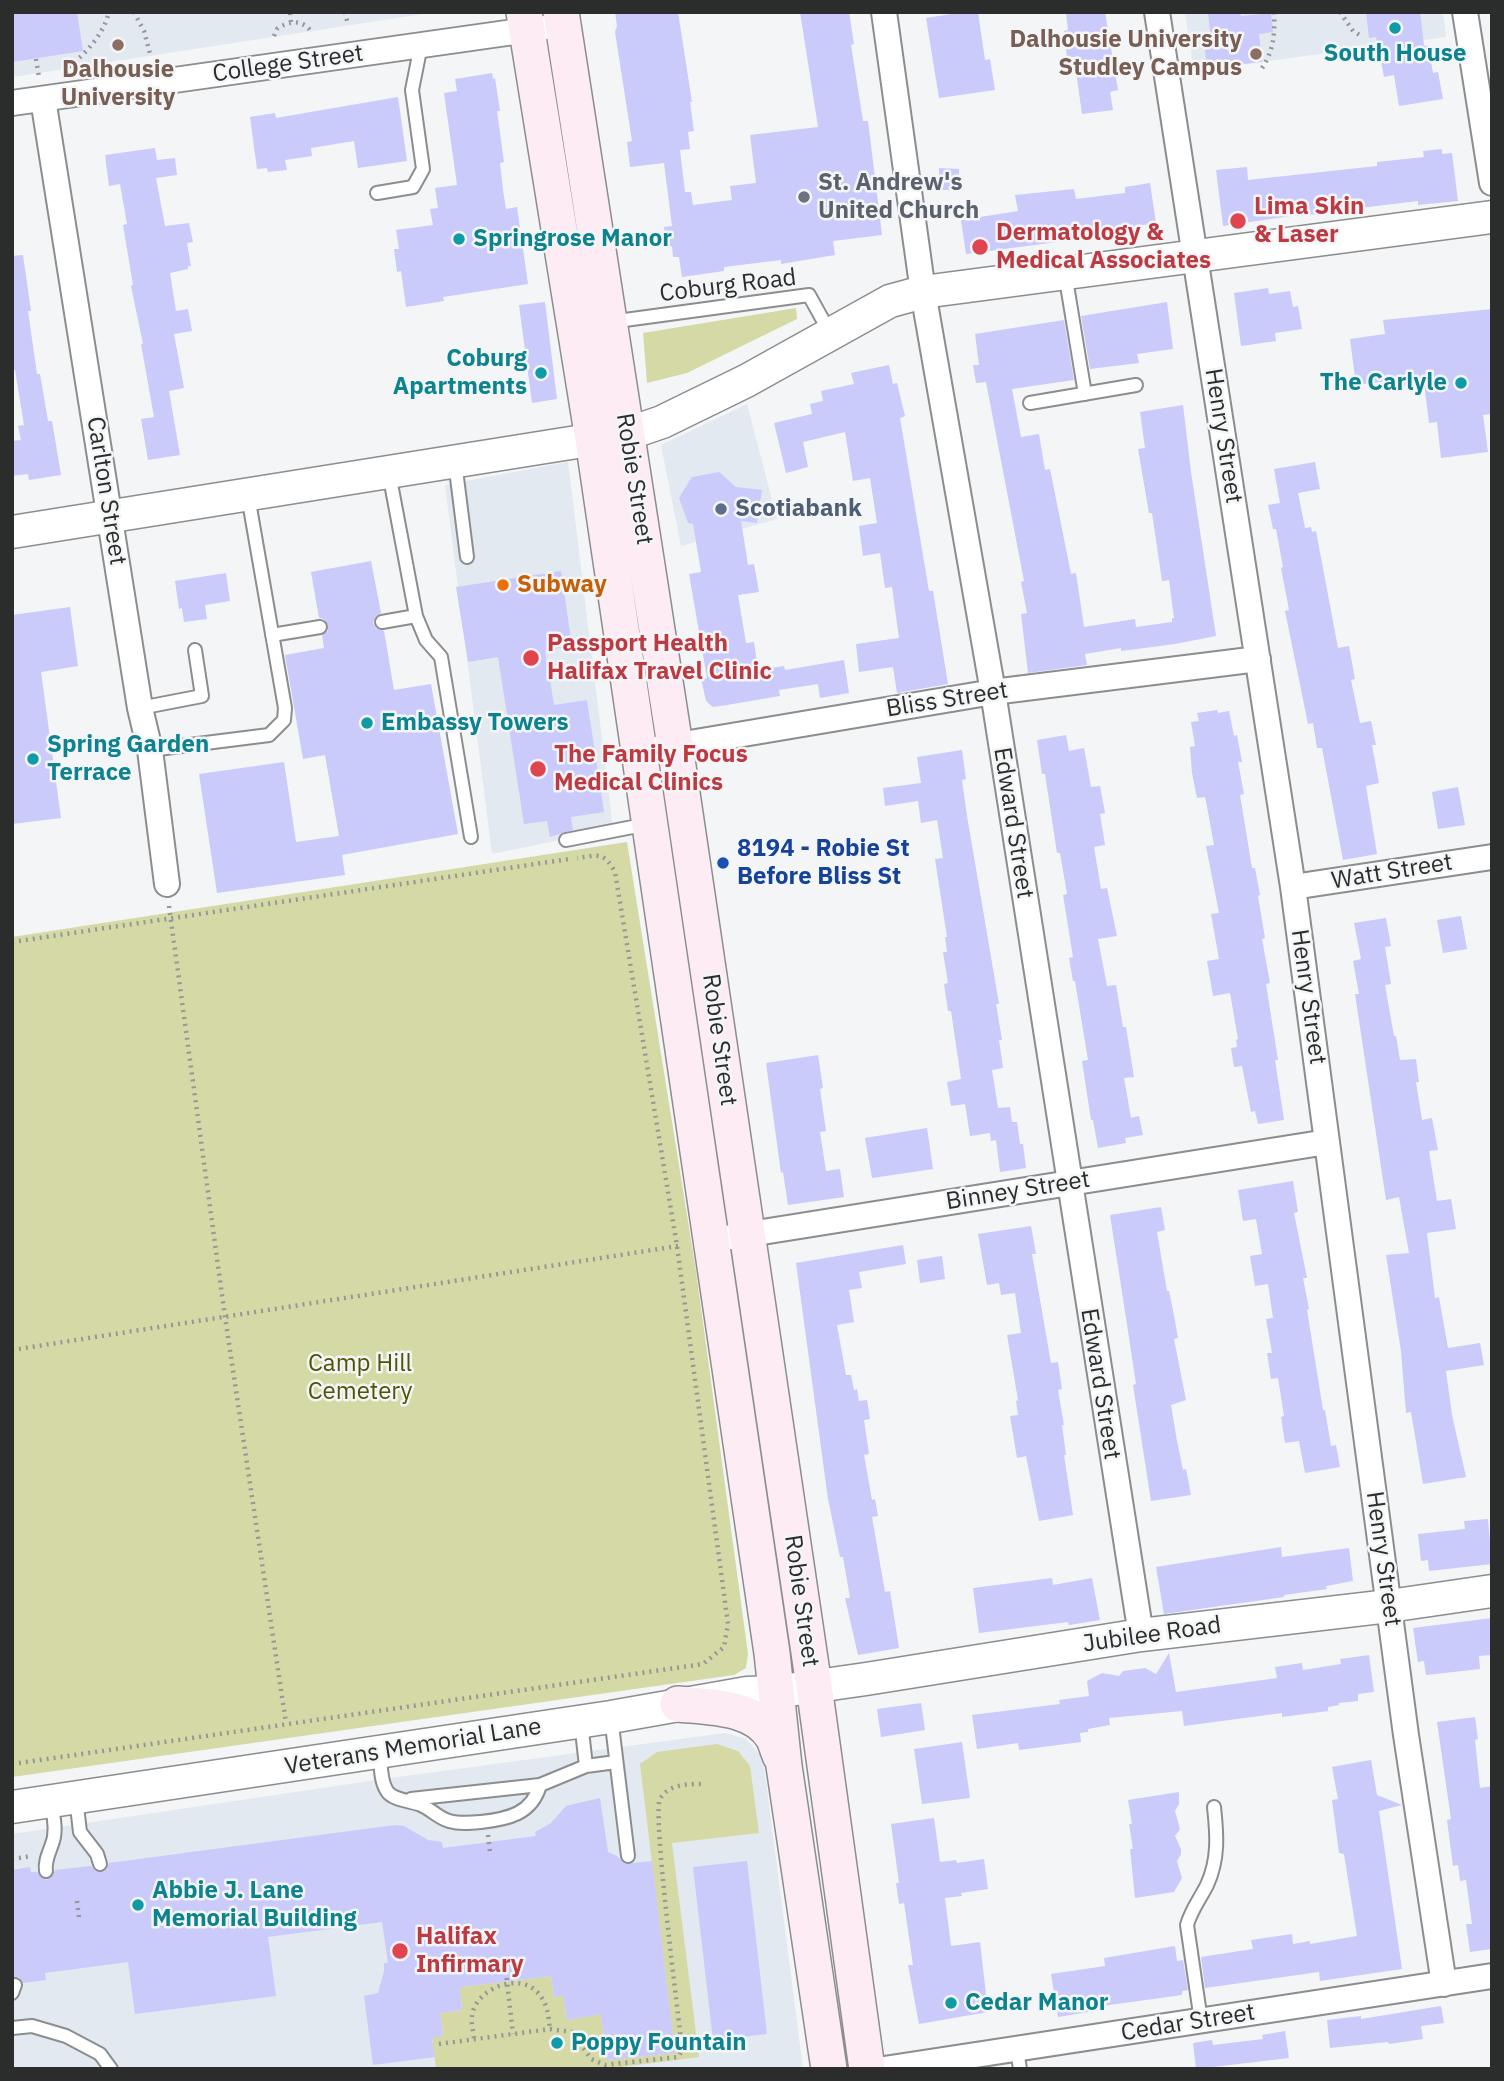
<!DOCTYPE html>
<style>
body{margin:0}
#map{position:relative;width:1504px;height:2081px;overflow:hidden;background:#f4f5f6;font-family:"IBM Plex Sans",sans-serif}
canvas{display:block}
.frame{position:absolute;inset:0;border:14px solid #2b2c2c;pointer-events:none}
</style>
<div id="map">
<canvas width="1504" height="2081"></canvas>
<div class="frame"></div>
</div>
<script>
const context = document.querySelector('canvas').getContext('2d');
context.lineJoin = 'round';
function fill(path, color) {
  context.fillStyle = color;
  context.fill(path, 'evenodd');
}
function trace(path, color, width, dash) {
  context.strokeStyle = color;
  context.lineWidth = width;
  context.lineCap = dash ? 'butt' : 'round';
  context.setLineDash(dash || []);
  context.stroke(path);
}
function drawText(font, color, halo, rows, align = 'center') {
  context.font = font + ' "IBM Plex Sans",sans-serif';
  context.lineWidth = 5;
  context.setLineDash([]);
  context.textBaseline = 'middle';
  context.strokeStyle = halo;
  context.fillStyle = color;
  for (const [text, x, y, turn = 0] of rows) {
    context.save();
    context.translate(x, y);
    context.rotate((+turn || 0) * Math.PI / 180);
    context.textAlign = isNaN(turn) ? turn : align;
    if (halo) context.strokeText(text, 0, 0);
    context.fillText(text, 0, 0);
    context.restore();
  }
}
const built = new Path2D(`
 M12,12H436L12,77Z
 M1185,12H1443L1446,37L1194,71Z
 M747,404L777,519L681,546L661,445Z
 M568,462L613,829L492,854L445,485Z
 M725,1733L746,1739L763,1758L803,2069H12V1834L383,1779Z`);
const green = new Path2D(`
 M796,308L797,319L687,373L647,383L643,333Z
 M627,842L696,1271L748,1654L746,1668L734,1675L12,1777V937Z
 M717,1744L738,1751L750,1766L759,1833L672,1843L699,2057L606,2069H436L432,2038L443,2035L440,2013L462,2010L460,1987L551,1976L554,1997L563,1995L567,2020L601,2014L607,2060L675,2053L640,1764L657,1752Z`);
const building = new Path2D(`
 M12,12H77L83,51L12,62Z
 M615,12H678L692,102H690L694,131L688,132L690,149L680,150L685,192H691L693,205L732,200L730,186L756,183L750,135L818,127L800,12H849L854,44L851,45L863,121H868L882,235L833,241L835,255L781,264V260L724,267V271L682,277L679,257H673L672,246L666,247L664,227L672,226L664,163L630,167L627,142L632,141L615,32L617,26Z
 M964,12H978L985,60L990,59L995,90L939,98L926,18Z
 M1066,12H1105L1118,90L1110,92L1113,110L1082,114L1074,57L1067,58L1064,31L1068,30Z
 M1208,12H1240L1241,16L1271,13L1273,32L1259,34L1262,62L1207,68L1204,42L1211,41Z
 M1366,12H1420L1424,46L1428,45L1433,73L1438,72L1443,99L1399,106L1394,75L1384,77L1376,37L1369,38Z
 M492,73L493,79L495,78L500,111H497L504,162L500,163L503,190L506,209L517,207L528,284L443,297L444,301L406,307L401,271L397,272L394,249H399L396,230L433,225L430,209L438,208L435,188L457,185L444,93L457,91L455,79Z
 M398,97L407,161L358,168L354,141L311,148L312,156L285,160L287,170L268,172L267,168L257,169L250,117L275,113L276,118Z
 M155,148L157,160L175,158L177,175L156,178L165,226L189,223L193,242L187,243L191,266H188V269L170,273L176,311L188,309L192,331L174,334L184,388L169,391L180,455L148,460L141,419L154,417L141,344H143L131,286L133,285L123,225L127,224L120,184L109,186L105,155Z
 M1442,149V154L1452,153L1458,201L1418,205V201L1360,208V211L1291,216L1223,226L1216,170L1247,167L1248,180L1377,166V162L1424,157L1423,151Z
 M939,168L959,169V190H939Z
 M1150,183L1156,223L1117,229L1118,234L966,254L961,220L1018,211L1015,195L1074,189L1076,199L1125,193V187Z
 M23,255L31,311H28L37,374H40L48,421H52L61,475L29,480L28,474L12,476V441L21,440L18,426L24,425L15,370H12V256Z
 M1268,288L1269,294L1290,291L1293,307L1298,306L1302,329L1275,333L1276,341L1241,346L1234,293Z
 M545,302L557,399L532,403L519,305Z
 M1167,302L1173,349L1137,354L1139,363L1090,369L1081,316Z
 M1492,309V414L1483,415L1488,452L1441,458L1437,422L1429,423L1424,383L1392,387L1391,381L1356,385L1350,339L1385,334L1383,320Z
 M1064,320L1074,380L1012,389L1021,437L1039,434L1045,470L1050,469L1071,574L1076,573L1084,627L1135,619L1136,627L1172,622V618H1174L1169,580L1162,581L1152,513H1149L1138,449L1145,448L1140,412L1183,405L1191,472L1216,636L1175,644L1121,651V648L1085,654L1087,665L1028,673L1021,614L1027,613L1021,582L1024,581L986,382L976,383L973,365H979L975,334Z
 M889,365L893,384L897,383L905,416L900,418L929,591H933L948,684L897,693L893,667L859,672L856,644L899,638L892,587L885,588L880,553L863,556L859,526L877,523L870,478L853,481L845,432L803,442L808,467L786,473L774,423L812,414L810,404L823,401L821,391L854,384L851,373Z
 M1315,462L1320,489L1298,493L1305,528L1311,527L1312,532L1316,531L1338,648L1349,646L1355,679L1351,680L1360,723L1371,721L1376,745H1372L1379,783L1366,786L1377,854L1343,860L1322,748H1317L1313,723L1308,724L1285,611L1289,610L1281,568L1283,567L1276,529H1273L1268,505L1280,503L1274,469Z
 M719,472L736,487L762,490L757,523L741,521L748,565L754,564L759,592L738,595L746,643L754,642L758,670L784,666L785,670L844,660L849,693L820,698L818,684L779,690L780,696L727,705L713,707L706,701L701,679L707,678L689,574L701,572L693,524L688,523L679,498L692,477Z
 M371,561L381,613L376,616L373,623L376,628L384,631L394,690L431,684L458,834L342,855L345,875L217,893L199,774L284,762L296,842L339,836L325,755L303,759L285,655L324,648L322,635L328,631V625L324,619L319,618L311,572Z
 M561,571L572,646L545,650L554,705L587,700L604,812L571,817L573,830L550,837L547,821L524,824L498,657L468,662L456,587Z
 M226,573L230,601L205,605L207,619L184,622L182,608L179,609L175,581Z
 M70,607L78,666L41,672L61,818L12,824V615Z
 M1217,710L1218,713L1229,711L1234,736L1237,735L1242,762H1238L1244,794L1240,795L1252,868H1255L1260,895L1258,896L1265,938L1262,939L1270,983L1266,984L1278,1060H1275L1284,1120L1258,1124L1255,1111L1251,1112L1242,1066L1234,1067L1231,1048L1237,1047L1236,1040L1238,1039L1230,993L1213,996L1207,961L1219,959L1211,914L1219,913L1206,846L1214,845L1206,801L1205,797L1197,798L1192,773L1190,747L1195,746L1191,722L1199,721L1197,713Z
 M1066,735L1069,751L1084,748L1091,787L1100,786L1105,813L1100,814L1105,845L1094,847L1101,889L1107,888L1117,936L1098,939L1107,986L1116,985L1123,1027H1126L1134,1077L1124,1078L1131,1118L1139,1116L1143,1135L1125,1138L1126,1143L1098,1148L1093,1120H1091L1082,1061L1088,1060L1075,981H1073L1069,958L1073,957L1063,895L1067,894L1060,853H1057L1045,774H1042L1037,740Z
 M962,750L966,779L962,780L967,816L999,1004H996L1002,1040H999L1003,1068L992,1070L998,1108L1010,1107L1012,1122H1017L1020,1144H1023L1026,1168L1000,1172L996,1140L991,1141L990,1133L970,1136L965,1104L951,1106L947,1082L961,1079L951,1011H948L944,984L948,983L943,952H947L945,937H947L935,859L943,858L937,820L921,823L918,801L885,806L883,788L921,783L917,757Z
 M1458,787L1465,825L1438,829L1432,792Z
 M1461,916L1467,949L1443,953L1437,920Z
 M1386,918L1391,946L1385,947L1391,984L1385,985L1394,1036H1396L1400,1060L1416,1059L1419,1082H1416L1422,1120L1432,1118L1438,1150L1429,1151L1437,1201L1451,1199L1456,1229L1427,1233L1435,1298L1439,1297L1448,1348L1480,1343L1484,1365L1446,1371L1452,1415L1466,1477L1423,1484L1411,1412L1406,1413L1401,1351L1386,1255L1409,1253L1399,1197L1386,1200L1355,994H1359L1353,961L1361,959L1354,923Z
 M818,1055L823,1088L820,1089L826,1131L820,1132L826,1171L840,1169L844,1197L788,1205L783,1172L781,1173L766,1063Z
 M927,1128L933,1169L872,1178L865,1138Z
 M1293,1181L1298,1212L1294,1213L1307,1278H1303L1309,1309L1307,1310L1323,1410H1325L1331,1446L1336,1445L1340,1467L1305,1473L1299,1441L1285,1443L1281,1417L1284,1416L1278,1378L1271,1379L1267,1353H1272L1266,1319L1273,1318L1268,1284L1255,1286L1250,1256L1262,1254L1256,1219L1243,1221L1238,1190Z
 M1161,1207L1165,1230L1157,1232L1167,1291H1169L1173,1310L1178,1338L1174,1339L1186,1400L1171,1405L1177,1441L1183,1470L1186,1469L1191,1495L1151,1501L1133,1385L1136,1384L1126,1318L1110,1215Z
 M1031,1226L1036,1254H1032L1051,1363L1058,1362L1062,1389L1058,1390L1064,1425H1062L1066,1455H1064L1073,1515L1039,1521L1026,1456L1017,1458L1010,1416L1018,1415L1016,1401L1018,1400L1007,1335L1021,1333L1015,1293L1001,1295L999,1283L987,1285L978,1234Z
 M903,1245L906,1264L859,1272L862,1288L849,1290L854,1322L837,1325L846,1375H851L854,1390L857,1389L859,1401L867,1400L870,1419L864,1420L869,1454L864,1455L872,1500L875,1499L878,1516L872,1517L885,1592L890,1591L899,1648L858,1655L845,1598H850L843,1557H840L828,1499L796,1263Z
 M942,1256L945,1279L920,1283L917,1260Z
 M1488,1519L1492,1564L1429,1571L1428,1560L1421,1561L1418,1534L1465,1529L1464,1521Z
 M1281,1547L1282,1557L1349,1548L1353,1581L1326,1586L1327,1589L1284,1595V1597L1164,1614L1156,1567Z
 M1052,1578L1053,1585L1092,1578L1100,1620L1069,1625L1068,1622L979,1633L973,1588Z
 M1492,1618V1655L1479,1656L1480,1669L1426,1675L1424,1661L1418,1662L1413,1628Z
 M1169,1653L1176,1692L1277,1678L1275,1667L1302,1663L1303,1670L1341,1664L1340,1659L1369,1655L1374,1692L1358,1694V1701L1339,1703V1705L1328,1707V1711L1282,1717V1713L1184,1726L1182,1711L1109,1718L1110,1725L1088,1729V1732L1080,1733L1081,1742L1019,1750L1018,1743L977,1749L972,1715L1060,1704L1059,1700L1089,1696L1087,1681L1102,1673L1119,1676L1123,1671L1145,1668L1156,1674Z
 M921,1703L925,1730L881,1737L877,1709Z
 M1475,1717L1478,1739L1475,1740L1480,1788L1492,1786V1949L1470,1952L1466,1924H1472L1466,1880L1460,1881L1458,1865L1453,1866L1447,1820L1451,1819L1437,1722Z
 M962,1742L970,1798L922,1804L914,1749Z
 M1371,1760L1377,1795L1402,1805L1379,1811L1402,1969L1320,1981L1319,1972L1205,1988L1201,1957L1253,1949L1251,1940L1292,1934L1293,1944L1310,1941V1944L1357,1936L1344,1854L1339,1853L1332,1800L1338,1799L1332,1767Z
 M1179,1792V1804L1175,1811L1180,1829L1175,1836L1181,1849V1854L1177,1861L1182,1878L1174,1892L1135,1898L1130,1849H1133L1129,1824H1132L1128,1800Z
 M600,1798L608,1852L617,1856L625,1864L652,1861L675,2053L607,2060L601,2014L567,2020L563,1995L554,1997L551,1976L460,1987L462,2010L440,2013L443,2036L432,2038L435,2057L373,2065L364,1996L378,1993L384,1971V1963H388L382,1922L268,1937L276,1996L135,2014L128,1962L45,1973L46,1980L23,1983L19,1977H12V1870L30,1867L31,1872H37L42,1878L47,1880L53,1875L55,1870L91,1866L95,1871L102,1872L107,1869L109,1863L395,1825L404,1826L428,1840L442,1842L443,1848L536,1836L535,1832L551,1823L566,1806Z
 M934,1818L940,1862L956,1860L957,1863L984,1859L988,1889L961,1893L962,1896L945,1898L951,1946L980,1942L988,2012L919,2024L908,1965H913L904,1903L899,1904L896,1883H899L891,1824Z
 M747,1861L767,2034L713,2040L693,1867Z
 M1175,1946L1177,1961L1183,1960L1188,1990L1182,1991V1995L1095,2007V2011L1058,2017L1051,1974L1105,1966L1104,1958Z
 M1441,2006L1444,2023L1421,2026L1423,2039L1389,2044L1388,2042L1330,2048L1327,2020L1361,2016V2019Z
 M1285,2031L1289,2058L1196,2069L1193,2043L1212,2040L1213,2045L1263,2039L1262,2035Z`);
const path = new Path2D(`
 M134,12L144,31L150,54
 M345,12L348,25
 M1340,12L1353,31L1363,37
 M290,13L291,23
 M274,36L277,29C288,21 301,19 310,30
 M36,59L39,77
 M69,67C87,52 103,35 109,12
 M1262,68C1274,50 1275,33 1274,12
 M169,906L225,1317L286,1723
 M12,942L569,859
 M12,1350L678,1246
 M12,1764L703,1664L724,1647L728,1624L677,1246L615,872C604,852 599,855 577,858
 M488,1835L490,1852
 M12,1859L32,1856
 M77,1901L79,1918
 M505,1964L513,2034
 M474,2038C473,2031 471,2022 472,2016C475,1989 519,1971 538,1993C548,2004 548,2015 550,2029
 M439,2044L550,2029L572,2032L591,2059L605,2065L678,2057L682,2050C679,2018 652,1813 660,1799C668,1784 688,1784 703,1784`);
const service = new Path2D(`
 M377,193L413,187L423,169L412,90L421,45
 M1065,273L1085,394
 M610,322L809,295L830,333
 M1030,403L1136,385
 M455,462L467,557
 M389,473L416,616
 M382,622L416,616L426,640L441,657L471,837
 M272,635L320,627
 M140,708L202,696L195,650
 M150,750L269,735L284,720L285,708L248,496
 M566,840L648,824
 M611,1717L628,1856
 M581,1722L586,1766
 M380,1754C381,1765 380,1781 387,1791C392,1800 411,1801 421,1805C431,1809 438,1818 449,1821C460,1824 470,1823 481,1822C508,1819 532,1814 540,1785
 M76,1798L80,1832L97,1854L100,1864
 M411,1799L540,1785L586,1766L616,1762
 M46,1871C44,1859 52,1848 54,1837C56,1825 53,1813 50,1801
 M12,1993L15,1985
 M1201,2021L1187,1925C1191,1910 1200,1899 1207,1885C1219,1859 1217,1834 1214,1807
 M12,2028L32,2026L66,2036L100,2054L111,2069
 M1017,2050L1020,2069`);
const minor = new Path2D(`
 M884,12L923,292L993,692L1141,1635
 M1157,12L1293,887L1406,1735L1444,1984
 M1465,12L1492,183
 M43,99L140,708L150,750L167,884
 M12,103L542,28
 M660,748L993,692L1258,659
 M1293,887L1492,857
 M731,1237L1327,1142
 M884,2069L1492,1976`);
const tertiary = new Path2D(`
 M12,532L627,434L662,422L746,381L890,301L923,292L1492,217
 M12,1807L611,1717L747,1693L775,1692L866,1679L1141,1635L1389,1606L1492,1591`);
const secondary = new Path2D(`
 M524,12L593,439L772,1653L784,1766L829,2069
 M561,12L675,746L814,1686L867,2069
 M678,1704C709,1707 754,1706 773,1737C776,1743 778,1751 781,1757`);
const markers = [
 [1395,28,7,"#0f9aa8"],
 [118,45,7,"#8d6e63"],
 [1256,54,7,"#8d6e63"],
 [804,197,7,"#6b7280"],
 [1238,221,9,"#e0444e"],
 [459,239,7,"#0f9aa8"],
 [980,247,9,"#e0444e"],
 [541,373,7,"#0f9aa8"],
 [1461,383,7,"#0f9aa8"],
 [721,509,7,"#5c6f8a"],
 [503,585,7,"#e8710a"],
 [531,658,9,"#e0444e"],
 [367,723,7,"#0f9aa8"],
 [33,759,7,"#0f9aa8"],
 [538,769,9,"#e0444e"],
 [723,863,7,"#1a4fb4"],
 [138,1905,7,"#0f9aa8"],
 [400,1951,9,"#e0444e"],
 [951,2003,7,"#0f9aa8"],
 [557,2043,7,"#0f9aa8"]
];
const educationNames = [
 ["Dalhousie University",1242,40],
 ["Studley Campus",1242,68],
 ["Dalhousie",118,70,"center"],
 ["University",118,98,"center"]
];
const cultureNames = [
 ["South House",1395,54,"center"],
 ["Springrose Manor",473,239],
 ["Coburg",527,359,"right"],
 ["Apartments",527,387,"right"],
 ["The Carlyle",1447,383,"right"],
 ["Embassy Towers",381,723],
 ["Spring Garden",47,745],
 ["Terrace",47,773],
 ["Abbie J. Lane",152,1891],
 ["Memorial Building",152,1919],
 ["Cedar Manor",965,2003],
 ["Poppy Fountain",571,2043]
];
const streetNames = [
 ["College Street",288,64,-8],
 ["Coburg Road",728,286,-7],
 ["Henry Street",1223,436,81],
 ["Robie Street",634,479,81],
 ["Carlton Street",106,491,81],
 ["Bliss Street",947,700,-9],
 ["Edward Street",1013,823,81],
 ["Watt Street",1392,872,-9],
 ["Henry Street",1308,997,82],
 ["Robie Street",719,1040,82],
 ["Binney Street",1018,1191,-9],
 ["Edward Street",1100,1384,81],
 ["Henry Street",1383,1559,82],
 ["Robie Street",801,1601,82],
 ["Jubilee Road",1152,1635,-8],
 ["Veterans Memorial Lane",413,1747,-9],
 ["Cedar Street",1188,2023,-9]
];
const worshipNames = [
 ["St. Andrew's",818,183],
 ["United Church",818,211]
];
const healthNames = [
 ["Lima Skin",1254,207],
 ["& Laser",1254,235],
 ["Dermatology &",996,233],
 ["Medical Associates",996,261],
 ["Passport Health",547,644],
 ["Halifax Travel Clinic",547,672],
 ["The Family Focus",554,755],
 ["Medical Clinics",554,783],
 ["Halifax",416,1937],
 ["Infirmary",416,1965]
];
const serviceNames = [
 ["Scotiabank",735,509]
];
const foodNames = [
 ["Subway",517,585]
];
const transitNames = [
 ["8194 - Robie St",737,849],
 ["Before Bliss St",737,877]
];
const parkNames = [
 ["Camp Hill",360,1364],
 ["Cemetery",360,1392]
];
fill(built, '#e2e9f0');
fill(green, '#d5d9a5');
fill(building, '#cacafb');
trace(service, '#8b8d8e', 16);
trace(minor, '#8b8d8e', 28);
trace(tertiary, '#8b8d8e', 35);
trace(secondary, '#8b8d8e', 38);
trace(path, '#969798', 4.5, [2, 5]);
trace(service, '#fff', 12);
trace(minor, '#fff', 24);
trace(tertiary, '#fff', 32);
trace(secondary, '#feecf5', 35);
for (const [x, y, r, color] of markers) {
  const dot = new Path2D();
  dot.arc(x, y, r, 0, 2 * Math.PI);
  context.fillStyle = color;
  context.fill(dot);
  trace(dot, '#f4f5f6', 2.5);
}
drawText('bold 24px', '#785e54', '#f4f5f6', educationNames, 'right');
drawText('bold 24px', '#0d838f', '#f4f5f6', cultureNames, 'left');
drawText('24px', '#2b2c2c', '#f4f5f6', streetNames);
drawText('bold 24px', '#5b616d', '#f4f5f6', worshipNames, 'left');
drawText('bold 24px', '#be3a42', '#f4f5f6', healthNames, 'left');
drawText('bold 24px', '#4e5e75', '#f4f5f6', serviceNames, 'left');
drawText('bold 24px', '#c56008', '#f4f5f6', foodNames, 'left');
drawText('bold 24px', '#164399', '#f4f5f6', transitNames, 'left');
drawText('24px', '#515305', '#f4f5f6', parkNames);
</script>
